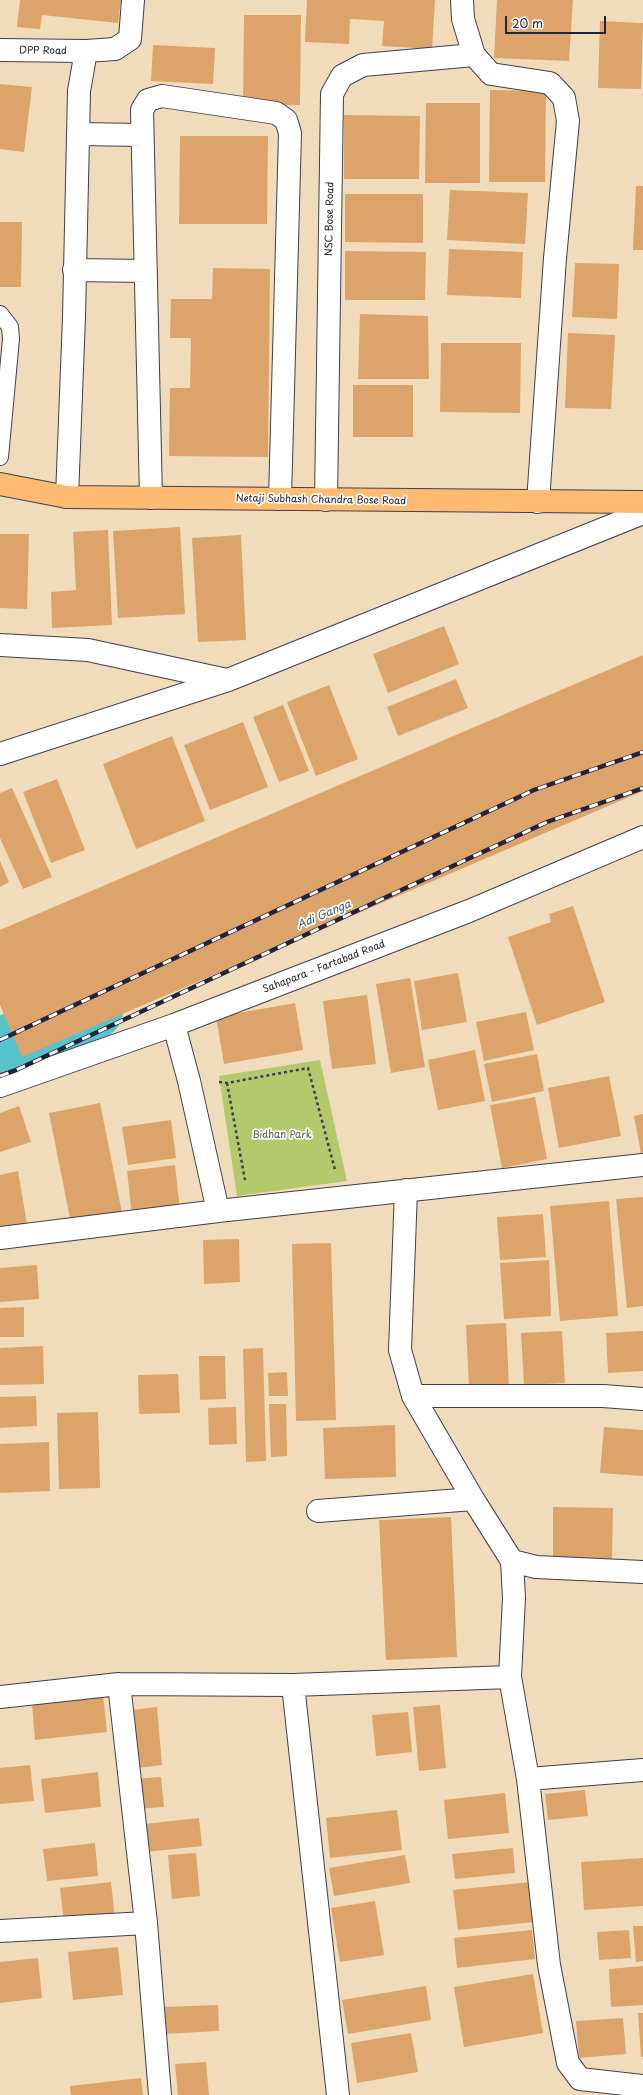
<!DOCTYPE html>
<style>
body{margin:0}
#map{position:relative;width:643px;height:2095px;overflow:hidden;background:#f0dcba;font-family:"Playpen Sans",sans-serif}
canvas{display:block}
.scale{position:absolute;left:505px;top:16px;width:101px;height:18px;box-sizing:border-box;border:2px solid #22223b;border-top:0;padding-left:5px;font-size:12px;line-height:14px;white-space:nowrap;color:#22223b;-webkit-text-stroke:3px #fdfcf7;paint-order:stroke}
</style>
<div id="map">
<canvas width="643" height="2095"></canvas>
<div class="scale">20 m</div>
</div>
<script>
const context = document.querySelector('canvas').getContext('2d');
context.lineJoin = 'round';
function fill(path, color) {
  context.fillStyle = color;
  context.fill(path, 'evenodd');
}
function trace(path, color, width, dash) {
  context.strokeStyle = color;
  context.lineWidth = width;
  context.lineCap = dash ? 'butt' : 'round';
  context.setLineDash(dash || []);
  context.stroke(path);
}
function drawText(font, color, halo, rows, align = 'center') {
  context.font = font + ' "Playpen Sans",sans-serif';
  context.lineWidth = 3.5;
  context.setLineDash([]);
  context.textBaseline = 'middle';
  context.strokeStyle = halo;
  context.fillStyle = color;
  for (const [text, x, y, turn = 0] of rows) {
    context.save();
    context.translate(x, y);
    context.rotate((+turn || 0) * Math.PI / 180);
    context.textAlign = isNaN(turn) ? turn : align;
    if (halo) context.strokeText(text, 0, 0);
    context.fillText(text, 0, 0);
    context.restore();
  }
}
const green = new Path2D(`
 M320,1060L347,1181L237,1196L219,1076Z`);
const river = new Path2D(`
 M0,1048L93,1010`);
const building = new Path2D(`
 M20,0H121L118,23L42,15L40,29L17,27Z
 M307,0H435L432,49L382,46L384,21L350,19L349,44L305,42Z
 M497,0H573L569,61L494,58Z
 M244,15H301L300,105H243Z
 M600,21L643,23L641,89L598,88Z
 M153,45L215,48L213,84L151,81Z
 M0,84L32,87L24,152L0,149Z
 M490,90L546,91L545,182H489Z
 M426,103H480V183H425Z
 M344,115L420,116L419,179H344Z
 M180,136H268L267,224H179Z
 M636,186H643V250H633Z
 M450,190L528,193L525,244L447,240Z
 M345,194H423V243L345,242Z
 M0,222H22L21,287H0Z
 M449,249L523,252L521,298L447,295Z
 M345,251L426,252L425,300H345Z
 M575,263L619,264L617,319L572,317Z
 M213,268L270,269L268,457L169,456L170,388H190L191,338H170L171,299H212Z
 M360,314L428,316L429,379H358Z
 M568,333L615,335L611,409L565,408Z
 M441,343H521L520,413L440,412Z
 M353,385H413V437H353Z
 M180,527L185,614L118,618L113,531Z
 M108,530L112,625L52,628L51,592L76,590L73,532Z
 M0,534H29L27,609L0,608Z
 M241,535L246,640L198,642L192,538Z
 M444,626L459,664L388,693L373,654Z
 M643,655V791L22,1057L0,1005V930Z
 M456,679L468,708L398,736L387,707Z
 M329,685L358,759L316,776L287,702Z
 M283,705L309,771L279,782L253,717Z
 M243,722L268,787L210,810L184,745Z
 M172,736L205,821L136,849L103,764Z
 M57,779L85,850L51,863L23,792Z
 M12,788L52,877L23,889L0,838V793Z
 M0,861L9,882L0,887Z
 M573,906L605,1002L537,1025L508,937L551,922L549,914Z
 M458,973L467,1022L422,1030L414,981Z
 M410,978L425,1067L391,1073L376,984Z
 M367,995L376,1064L332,1069L323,1001Z
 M295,1003L303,1050L224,1064L216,1017Z
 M526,1012L534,1050L484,1061L476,1022Z
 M475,1050L485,1101L438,1110L428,1060Z
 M537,1054L544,1091L492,1102L484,1064Z
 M609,1076L621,1136L559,1148L548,1088Z
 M535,1097L547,1159L502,1168L490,1105Z
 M100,1103L122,1213L71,1223L49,1113Z
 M19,1106L31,1142L0,1152V1113Z
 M643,1114V1159H642L634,1116Z
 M171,1120L176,1158L128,1165L122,1127Z
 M175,1165L180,1210L132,1215L127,1171Z
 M18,1171L28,1230L0,1234V1175Z
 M643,1197V1306L627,1308L616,1199Z
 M609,1201L618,1316L560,1321L550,1206Z
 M543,1214L546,1257L500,1260L497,1217Z
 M239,1239L240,1282L204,1284L203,1240Z
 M331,1243L336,1420L296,1421L292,1244Z
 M549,1260L551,1316L504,1319L500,1263Z
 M37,1265L39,1299L0,1302V1268Z
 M24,1307V1337H0V1308Z
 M506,1323L509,1386L469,1388L466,1325Z
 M562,1331L565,1383L524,1385L521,1333Z
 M643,1331V1371L608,1373L606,1333Z
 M43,1346L44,1384L0,1385V1348Z
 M263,1348L266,1461L246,1462L243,1349Z
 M199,1356H225L226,1399L200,1400Z
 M287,1372L288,1396H269L268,1373Z
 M178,1374L180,1413L139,1414L138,1375Z
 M36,1396L37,1426L0,1428V1397Z
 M269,1404H286L287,1456L271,1457Z
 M236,1407L237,1444L209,1445L208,1408Z
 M98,1412L100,1488L59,1489L57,1413Z
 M395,1425L396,1477L325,1479L323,1428Z
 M604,1427L643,1430V1476L600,1473Z
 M49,1442L50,1491L0,1493V1444Z
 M553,1507L613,1508L612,1559L553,1558Z
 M451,1517L457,1657L386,1660L379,1520Z
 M103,1695L107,1732L35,1740L32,1703Z
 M440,1705L446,1768L419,1771L413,1707Z
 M157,1707L162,1765L137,1768L131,1710Z
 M408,1712L412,1752L376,1756L372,1715Z
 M30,1765L34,1801L0,1804V1768Z
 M98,1772L101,1807L45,1813L41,1779Z
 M161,1777L164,1807L137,1809L134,1779Z
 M585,1790L588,1816L548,1820L545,1794Z
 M505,1793L509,1833L448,1839L444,1800Z
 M397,1810L402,1850L330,1858L326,1818Z
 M199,1818L202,1846L146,1852L144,1824Z
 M95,1843L98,1876L47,1881L43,1849Z
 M513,1848L515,1873L455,1879L452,1854Z
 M196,1853L200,1896L172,1899L168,1855Z
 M405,1855L410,1883L334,1896L329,1868Z
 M643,1858V1906L584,1910L581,1862Z
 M111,1882L115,1919L64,1924L60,1888Z
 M530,1882L534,1922L458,1930L453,1890Z
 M375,1901L384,1955L340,1962L331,1908Z
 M633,1926H643V1961L636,1962Z
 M532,1930L535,1959L457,1968L454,1938Z
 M629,1930L631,1958L599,1960L597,1932Z
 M118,1947L123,1995L73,2000L68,1952Z
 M38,1958L42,1998L0,2003V1962Z
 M643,1966V2005L611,2007L609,1969Z
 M533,1974L543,2033L464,2047L454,1987Z
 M426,1986L431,2020L348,2034L342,2000Z
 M218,2005L219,2031L163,2034L162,2007Z
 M638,2013H643V2057H641Z
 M623,2018L626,2054L579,2058L576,2021Z
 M411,2033L418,2072L357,2083L351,2043Z
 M206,2062L209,2095H178L175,2064Z
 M141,2078L143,2095H71L70,2086Z`);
const path = new Path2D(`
 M219,1082L227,1083L308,1068L335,1170
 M227,1083L245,1180`);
const service = new Path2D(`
 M0,314L10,327L11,339L0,457`);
const minor = new Path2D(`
 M462,0L463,19L474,55L491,74L550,83L564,98L568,121L555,258L538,502
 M0,50L86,51
 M78,134L142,135
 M74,270L146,271
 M67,497L74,317L79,91L86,51L115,49L130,39L133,0
 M151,498L142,110L148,100L162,96L276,113L286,120L290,133L280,499
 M326,500L332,94L342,76L363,65L474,55
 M0,645L88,650L227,680
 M0,754L228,680L643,513
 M174,1025L189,1081L218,1211L643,1165
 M0,1086L174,1025L469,911L643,837
 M406,1190L400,1350L413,1396L473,1499
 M0,1238L218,1211
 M413,1396H603L643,1399
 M512,1561L536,1567L643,1572
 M510,1677L528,1779
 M119,1684L146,1923L160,2095
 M293,1685L338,2095
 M0,1697L119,1684L293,1685L510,1677L514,1598L512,1561L473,1499L318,1511
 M643,1770L528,1779L549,1965L568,2063L580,2079L643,2086
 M0,1931L146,1923`);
const primary = new Path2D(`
 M0,484L67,497L643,502`);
const rail = new Path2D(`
 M0,1040L534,790L643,752
 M0,1076L14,1071L547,822L643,788`);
const streetNames = [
 ["DPP Road",43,51,1],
 ["NSC Bose Road",330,219,-89],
 ["Netaji Subhash Chandra Bose Road",321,500,1],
 ["Sahapara - Fartabad Road",324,967,-21]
];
const parkNames = [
 ["Bidhan Park",282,1135]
];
const waterNames = [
 ["Adi Ganga",324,915,-23]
];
fill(green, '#b4c86c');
trace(river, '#57c4cc', 60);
fill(building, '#dca46a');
trace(service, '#413e4e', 18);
trace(minor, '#413e4e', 24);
trace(primary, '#413e4e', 24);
trace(path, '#413e4e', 2.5, [3, 3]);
trace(service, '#fff', 16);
trace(minor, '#fff', 22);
trace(primary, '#ffbb71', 22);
trace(rail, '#22223b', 4.5);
trace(rail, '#fdfcf7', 3, [9]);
drawText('10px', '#22223b', '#fdfcf7', streetNames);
drawText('10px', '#555c4c', '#fdfcf7', parkNames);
drawText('italic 11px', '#355b6e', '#fdfcf7', waterNames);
</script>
